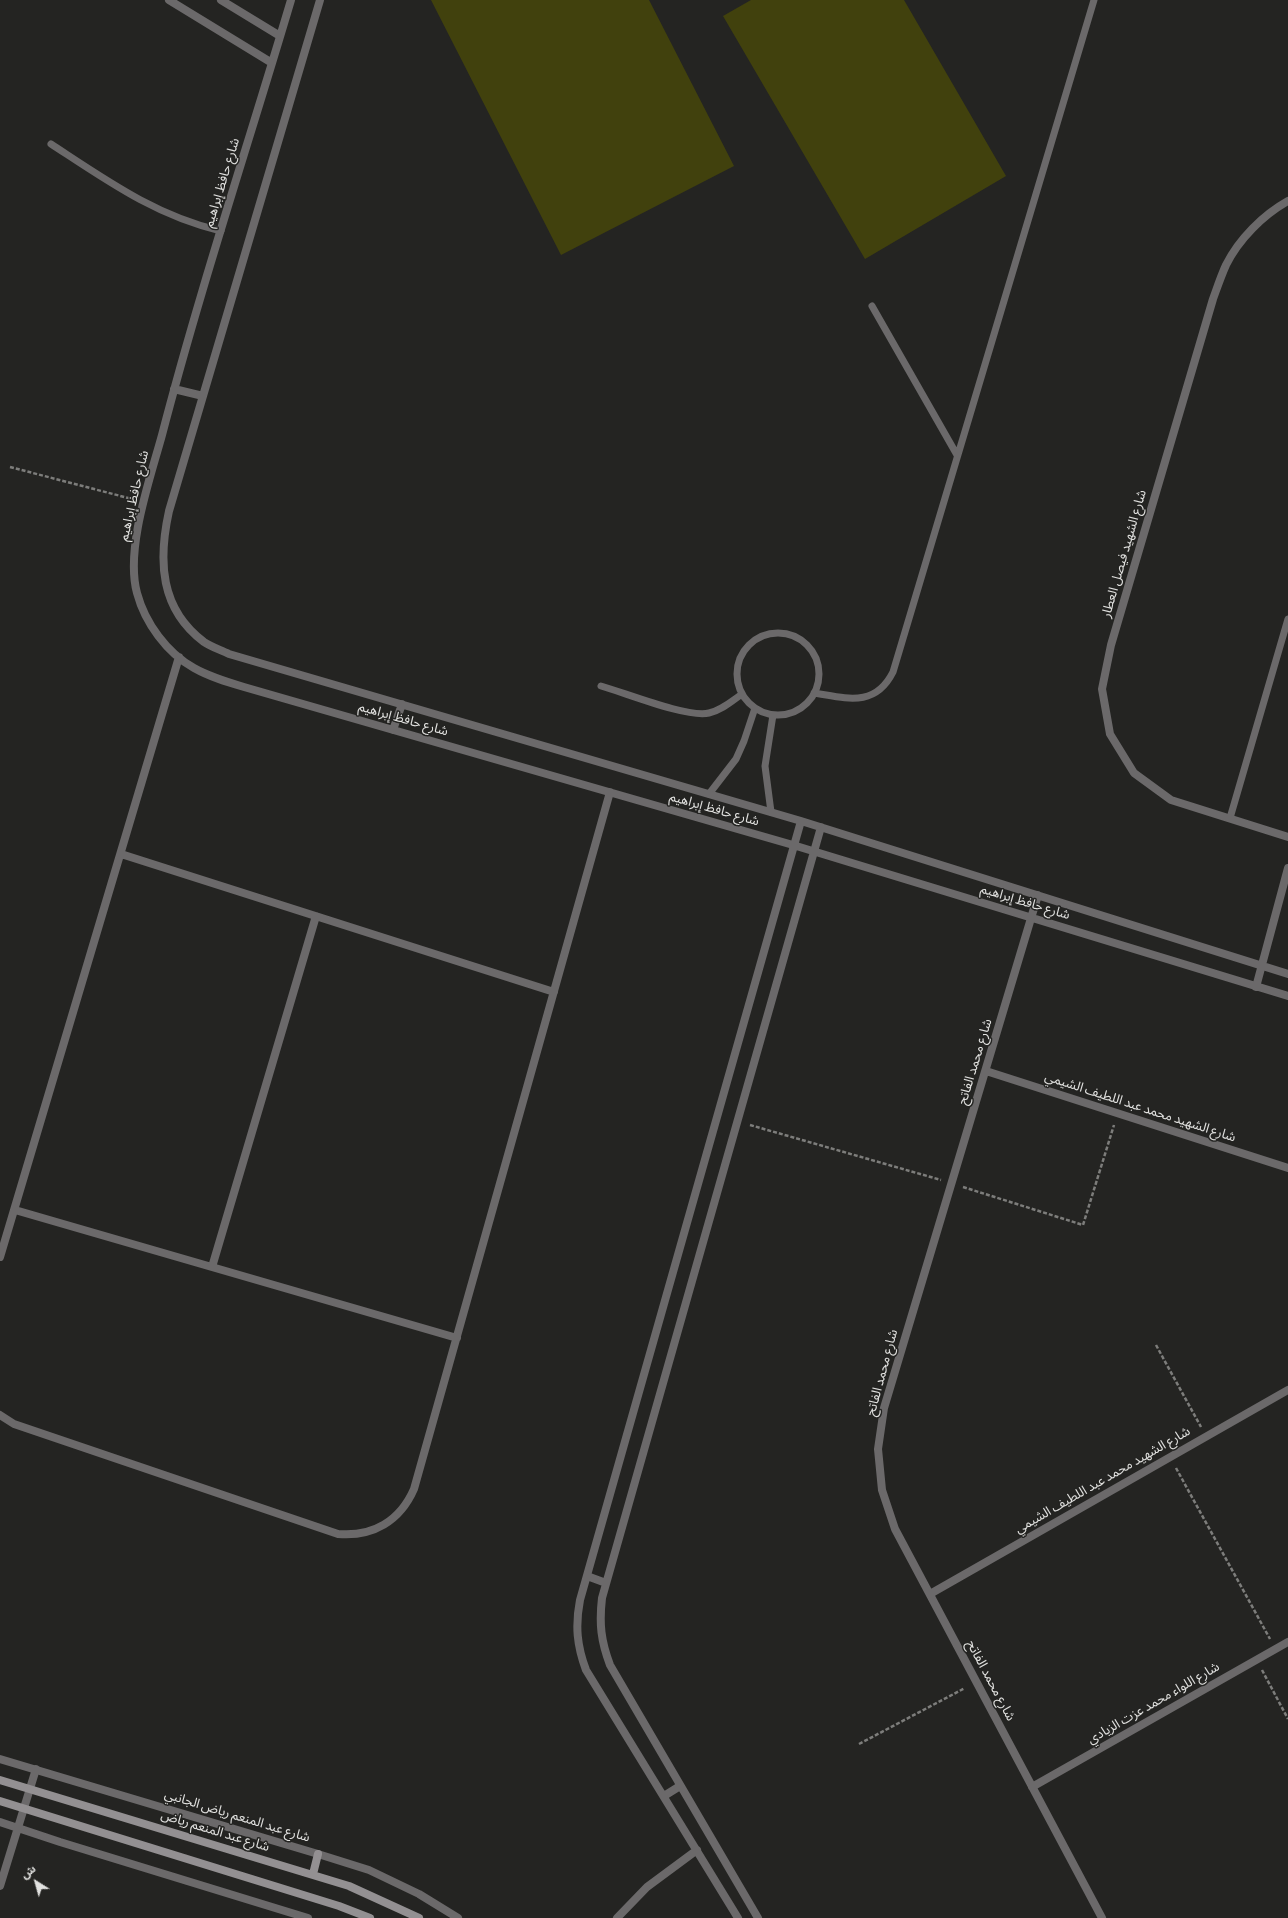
<!DOCTYPE html>
<meta charset="utf-8">
<style>
body{margin:0}
#map{position:relative;width:1288px;height:1918px;overflow:hidden;background:#242422;font-family:"Source Sans 3","Noto Sans Arabic",sans-serif}
canvas{display:block}
.north{position:absolute;left:16px;top:1862px;width:40px;height:40px;-webkit-text-stroke:3px #242422;paint-order:stroke;rotate:323deg;font-size:11px;font-weight:700;line-height:16px;text-align:center;color:#e2e2e0}
.north::after{content:'';display:block;margin:auto;width:14px;height:18px;background:#e2e2e0;clip-path:polygon(50% 0,100% 100%,50% 72%,0 100%)}
</style>
<div id="map">
<canvas width="1288" height="1918"></canvas>
<div class="north">ش</div>
</div>
<script>
const context = document.querySelector('canvas').getContext('2d');
context.lineJoin = 'round';
function fill(path, color) {
  context.fillStyle = color;
  context.fill(path, 'evenodd');
}
function trace(path, color, width, dash) {
  context.strokeStyle = color;
  context.lineWidth = width;
  context.lineCap = dash ? 'butt' : 'round';
  context.setLineDash(dash || []);
  context.stroke(path);
}
function drawText(font, color, halo, rows, align = 'center') {
  context.font = font + ' "Source Sans 3","Noto Sans Arabic",sans-serif';
  context.lineWidth = 3;
  context.setLineDash([]);
  context.textBaseline = 'middle';
  context.strokeStyle = halo;
  context.fillStyle = color;
  for (const [text, x, y, turn = 0] of rows) {
    context.save();
    context.translate(x, y);
    context.rotate((+turn || 0) * Math.PI / 180);
    context.textAlign = isNaN(turn) ? turn : align;
    if (halo) context.strokeText(text, 0, 0);
    context.fillText(text, 0, 0);
    context.restore();
  }
}
const green = new Path2D(`
 M431,0H649L734,166L561,255Z
 M751,0H904L1006,176L865,259L723,16Z`);
const path = new Path2D(`
 M10,467L132,499
 M750,1125L941,1180
 M963,1187L1083,1225L1114,1125
 M1156,1345L1201,1427
 M1176,1468L1270,1639
 M1262,1670L1288,1719
 M859,1744L965,1688`);
const lane = new Path2D(`
 M51,144C106,180 156,216 221,231
 M872,306L957,455
 M737 674a41 41 0 1 1 82 0a41 41 0 1 1-82 0Z
 M601,686C626,693 687,718 709,713C722,710 732,701 742,694
 M814,693C846,698 875,708 893,672L1094,0
 M709,794L736,759L744,741L755,708
 M771,812L765,766L773,715
 M1230,818L1288,619`);
const street = new Path2D(`
 M169,0L272,63
 M221,0L280,36
 M291,0C248,145 200,289 162,435C150,479 125,549 137,593C145,623 167,653 194,668C210,677 227,682 244,687L793,845L1288,996
 M320,0L169,511C158,561 160,609 204,642C211,647 221,650 229,654L801,821L1288,974
 M1288,201C1263,215 1239,239 1226,265C1221,276 1217,288 1213,299L1111,645L1102,689L1110,734L1134,773L1171,800L1288,837
 M174,389L203,396
 M393,730L402,704
 M121,854L554,992
 M1038,895L884,1408L878,1449L882,1490L895,1529L1102,1918
 M1256,987L1288,868
 M986,1071L1288,1168
 M15,1210L457,1338
 M0,1257L179,657
 M212,1267L316,916
 M0,1415L14,1424L338,1534C373,1537 400,1521 414,1489L610,792
 M587,1576L606,1583
 M930,1594L1288,1390
 M0,1759L318,1854L369,1870L419,1894L458,1918
 M1032,1787L1288,1642
 M664,1796L680,1786
 M0,1822L60,1842L308,1918
 M0,1886L36,1769
 M617,1918L647,1887L697,1850
 M738,1918L586,1670C577,1646 575,1626 580,1600L801,821
 M758,1918L610,1665C601,1641 599,1624 602,1598L821,827`);
const secondary = new Path2D(`
 M0,1780L349,1886L419,1918
 M0,1801L339,1906L370,1918
 M313,1874L318,1854`);
const streetNames = [
 ["شارع حافظ إبراهيم",223,183,-73],
 ["شارع حافظ إبراهيم",135,496,-77],
 ["شارع الشهيد فيصل العطار",1125,554,-74],
 ["شارع حافظ إبراهيم",403,720,16],
 ["شارع حافظ إبراهيم",714,810,16],
 ["شارع حافظ إبراهيم",1025,903,17],
 ["شارع محمد الفاتح",976,1062,-73],
 ["شارع الشهيد محمد عبد اللطيف الشيمي",1140,1108,18],
 ["شارع محمد الفاتح",883,1373,-75],
 ["شارع الشهيد محمد عبد اللطيف الشيمي",1103,1481,-30],
 ["شارع محمد الفاتح",990,1681,62],
 ["شارع اللواء محمد عزت الزيادي",1154,1704,-30],
 ["شارع عبد المنعم رياض الجانبي",237,1817,17],
 ["شارع عبد المنعم رياض",215,1832,17]
];
fill(green, '#41410d');
trace(path, '#7d7d7b', 2.5, [4, 2]);
trace(lane, '#6b696a', 7);
trace(street, '#6b696a', 8);
trace(secondary, '#939092', 8);
drawText('13px', '#e2e2e0', '#242422', streetNames);
</script>
